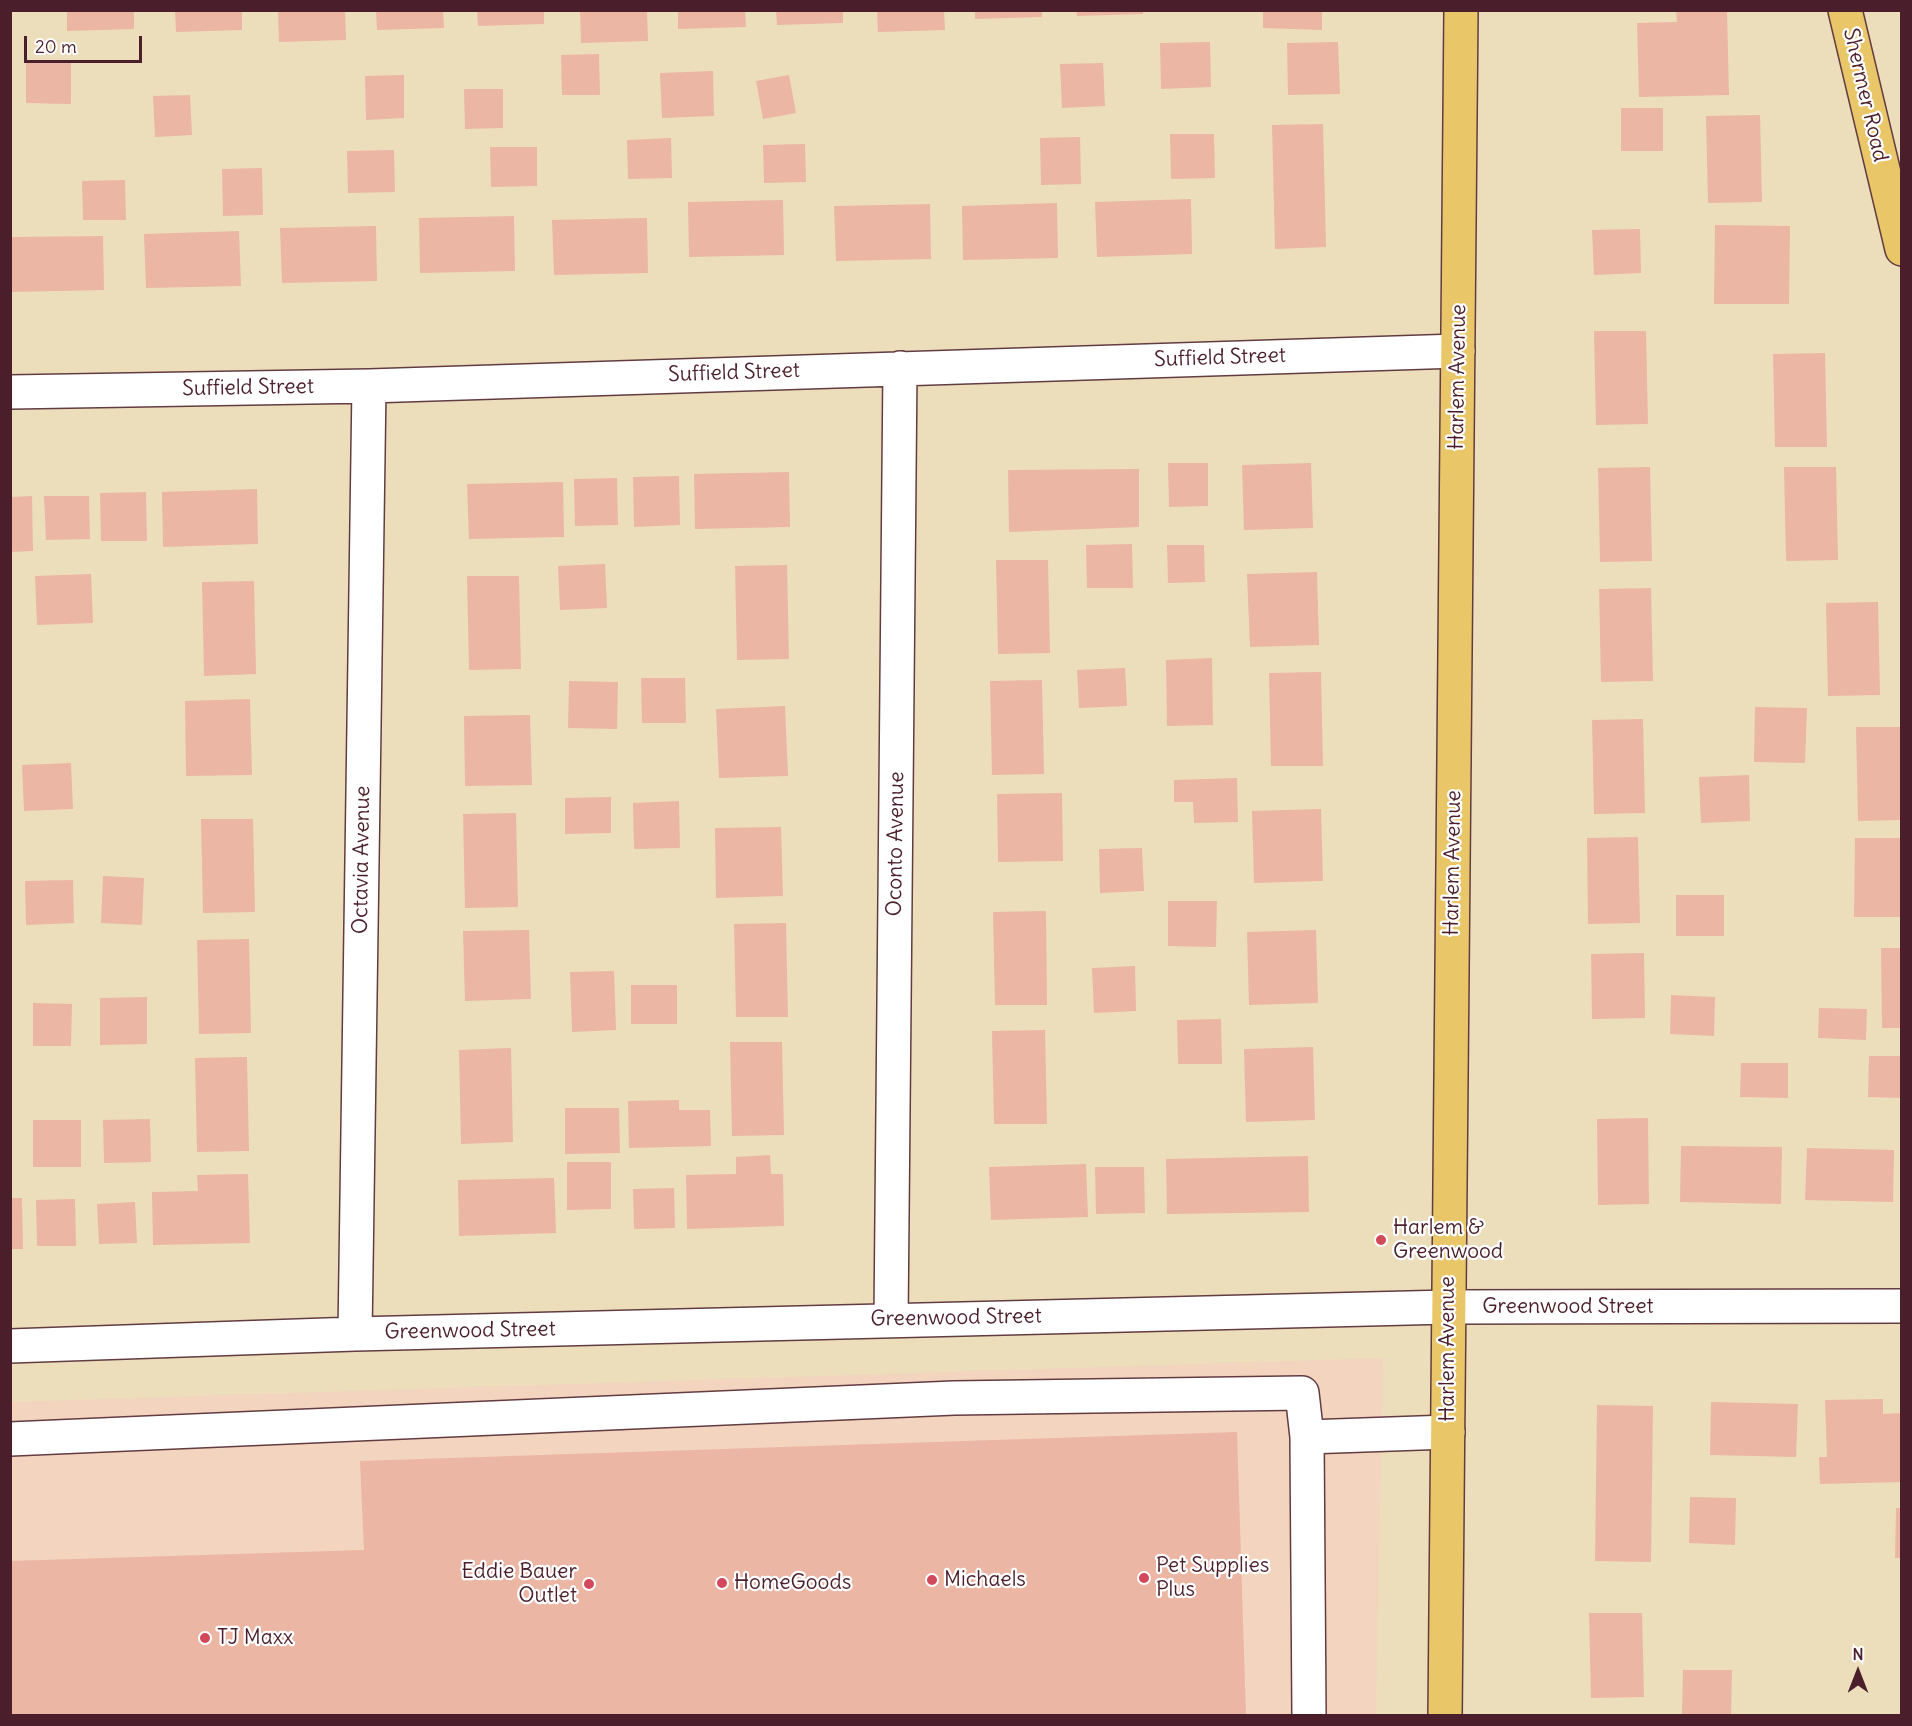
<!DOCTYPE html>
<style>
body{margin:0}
#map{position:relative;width:1912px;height:1726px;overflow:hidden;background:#ecdebb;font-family:Delius,sans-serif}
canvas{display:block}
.frame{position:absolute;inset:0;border:12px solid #4a1f2b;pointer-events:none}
.north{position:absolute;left:1828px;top:1642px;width:60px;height:60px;-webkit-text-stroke:4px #fff;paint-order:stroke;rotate:0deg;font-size:16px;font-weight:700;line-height:24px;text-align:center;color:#4a1f2b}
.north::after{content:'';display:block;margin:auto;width:21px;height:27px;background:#4a1f2b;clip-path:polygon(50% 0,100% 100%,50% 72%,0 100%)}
.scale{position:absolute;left:24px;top:36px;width:118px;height:27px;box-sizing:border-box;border:3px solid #4a1f2b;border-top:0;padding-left:8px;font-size:18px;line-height:21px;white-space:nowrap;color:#4a1f2b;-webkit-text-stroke:4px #fff;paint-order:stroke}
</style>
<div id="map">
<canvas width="1912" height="1726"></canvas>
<div class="frame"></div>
<div class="north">N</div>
<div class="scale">20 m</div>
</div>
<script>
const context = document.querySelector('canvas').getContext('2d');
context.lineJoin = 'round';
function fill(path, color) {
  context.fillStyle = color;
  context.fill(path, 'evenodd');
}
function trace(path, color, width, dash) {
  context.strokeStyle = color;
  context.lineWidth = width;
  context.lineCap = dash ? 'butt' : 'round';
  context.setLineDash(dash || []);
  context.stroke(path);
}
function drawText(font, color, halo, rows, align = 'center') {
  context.font = font + ' Delius,sans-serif';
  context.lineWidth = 4.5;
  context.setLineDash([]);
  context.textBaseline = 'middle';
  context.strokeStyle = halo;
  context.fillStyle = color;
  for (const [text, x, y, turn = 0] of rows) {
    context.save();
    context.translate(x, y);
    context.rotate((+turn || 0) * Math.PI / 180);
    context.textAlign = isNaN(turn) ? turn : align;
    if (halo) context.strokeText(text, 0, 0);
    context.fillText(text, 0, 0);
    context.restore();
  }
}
const built = new Path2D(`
 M1383,1358L1376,1715H11L10,1402Z`);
const building = new Path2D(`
 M67,10H134V29L67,31Z
 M175,10H242V30L176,32Z
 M278,10H345L346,40L279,42Z
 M376,10H443L444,28L377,30Z
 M477,10H544V24L478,26Z
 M580,10H647L648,41L581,43Z
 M678,10H745L746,27L678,29Z
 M776,10H843V23L777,25Z
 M877,10H944L945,30L878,32Z
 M975,10H1042V17L975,19Z
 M1076,10H1143V14L1077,16Z
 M1263,10H1322V30L1263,28Z
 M1676,10H1727L1729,95L1639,97L1637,23L1677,22Z
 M1210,42L1211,87L1161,89L1160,43Z
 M1338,42L1340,94L1288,95L1287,43Z
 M599,54L600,95H562L561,55Z
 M26,60L71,61V104L26,103Z
 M1103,63L1105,106L1062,108L1060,64Z
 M713,71L714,116L662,118L660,73Z
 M404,75V118L366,120L365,76Z
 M789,75L796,113L763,119L756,81Z
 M464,89H503V128L465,129Z
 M190,95L192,135L155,137L153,96Z
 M1621,108H1663V151H1621Z
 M1760,115L1762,202L1708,203L1706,116Z
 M1323,124L1326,247L1275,249L1272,125Z
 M1170,134H1214L1215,178L1171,179Z
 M1080,137L1081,184L1041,185L1040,138Z
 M671,138L672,178L628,179L627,140Z
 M805,144L806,182L764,183L763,145Z
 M490,147H537V186L491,187Z
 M394,150L395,192L348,193L347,151Z
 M262,168L263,215L223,216L222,169Z
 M125,180L126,220H83L82,181Z
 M1191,199L1192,254L1097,257L1095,202Z
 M783,200L784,255L689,257L688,202Z
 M1057,203L1058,258L963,260L962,206Z
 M930,204L931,259L836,261L834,206Z
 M514,216L515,271L420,273L419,218Z
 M647,218L648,273L554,275L552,220Z
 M1715,225L1790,226L1789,304H1714Z
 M376,226L377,281L282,283L280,228Z
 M1640,229L1641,273L1594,275L1592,230Z
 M239,231L241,286L146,288L144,234Z
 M103,236L104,290L10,292V237Z
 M1594,331H1646L1648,424L1596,425Z
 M1825,353L1827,447H1775L1773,354Z
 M1168,463H1208V506L1169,507Z
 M1311,463L1313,528L1244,530L1242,465Z
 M1650,467L1652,561L1600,562L1598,468Z
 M1784,467H1836L1838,560L1786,561Z
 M1139,469V527L1009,532L1008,470Z
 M789,472L790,527L695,529L694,474Z
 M679,476L680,525L634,527L633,477Z
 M617,478L618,525L575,526L574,479Z
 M563,482L564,537L469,539L467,484Z
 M257,489L258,544L163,547L162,492Z
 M146,492L147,541H101L100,493Z
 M32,496L33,551L10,552V497Z
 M44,496H89L90,539L46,540Z
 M1132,544L1133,588H1087L1086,545Z
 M1167,545H1204L1205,582L1168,583Z
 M996,560H1048L1050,653L998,654Z
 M605,564L607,608L560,610L558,566Z
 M787,565L789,659L737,660L735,566Z
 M1317,572L1319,645L1250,647L1247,574Z
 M91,574L93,623L37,625L35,576Z
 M467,576H519L521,669L469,670Z
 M254,581L256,674L204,676L202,582Z
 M1651,588L1653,681L1601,682L1599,589Z
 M1878,602L1880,695L1828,696L1826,603Z
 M1212,658L1213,725L1167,726L1166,660Z
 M1125,668L1127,706L1079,708L1077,670Z
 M1321,672L1323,766H1271L1269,673Z
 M641,678H685L686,723H642Z
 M1042,680L1044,774L992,775L990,681Z
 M569,681L618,682L617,729L568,728Z
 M250,699L252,775L186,776L185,701Z
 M785,706L788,776L719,778L716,709Z
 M1755,707L1807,708L1805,763L1754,762Z
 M530,715L532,785L465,786L464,716Z
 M1643,719L1645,813L1594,814L1592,720Z
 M1856,727H1902V820L1858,821Z
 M71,763L73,809L24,811L22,765Z
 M1749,775L1750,821L1701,823L1699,777Z
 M1237,778L1238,822L1194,823L1193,802H1174V780Z
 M1062,793L1063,861L998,862L997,794Z
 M611,797V833L565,834V798Z
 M679,801L680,848L634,849L633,803Z
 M1321,809L1323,881L1254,883L1252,811Z
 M516,813L518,907L465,908L463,814Z
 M201,819H253L255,912L203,913Z
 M781,827L783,896L716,898L715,828Z
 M1638,837L1640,923L1588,924L1587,838Z
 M1855,838H1902V917H1854Z
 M1142,848L1144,891L1100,893L1099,849Z
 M103,876L144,878L142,925L101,923Z
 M73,880L74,923L26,925L25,881Z
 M1676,895H1724V936H1676Z
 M1168,901H1217L1216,947L1168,946Z
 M1046,911L1047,1005H995L993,912Z
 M786,923L788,1017H736L734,924Z
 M529,930L531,999L465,1001L463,931Z
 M1316,930L1318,1003L1249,1005L1247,932Z
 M249,939L251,1033L199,1034L197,940Z
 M1881,948H1902V1028H1882Z
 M1644,953L1645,1018L1592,1019L1591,954Z
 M1135,966L1136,1011L1094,1013L1092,968Z
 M614,971L616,1030L572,1032L570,972Z
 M631,985H677V1024H631Z
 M1671,995L1715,997L1714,1036L1670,1034Z
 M147,997V1044L100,1045V998Z
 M33,1003L72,1004L71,1046H33Z
 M1819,1008L1867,1009L1866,1040L1818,1038Z
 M1221,1019L1222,1064H1178L1177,1020Z
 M1045,1030L1047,1124H994L992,1031Z
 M730,1042H782L784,1135L732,1136Z
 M1313,1047L1315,1120L1246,1122L1244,1049Z
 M511,1048L513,1142L461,1144L459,1050Z
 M1869,1056H1902V1098L1868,1097Z
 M247,1057L249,1151L197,1152L195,1058Z
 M1741,1063H1788V1098L1740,1097Z
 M679,1100V1110H710L711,1146L629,1148L628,1101Z
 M565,1108H619L620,1153L565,1154Z
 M1648,1118L1649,1204L1598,1205L1597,1119Z
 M150,1119L151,1162L104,1163L103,1120Z
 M33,1120H81V1167H33Z
 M1681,1146L1782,1147L1781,1204L1680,1202Z
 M1807,1148L1894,1150L1893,1202L1805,1200Z
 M770,1155L771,1174H783L784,1226L687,1229L686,1175L736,1174V1157Z
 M1308,1156L1309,1212L1167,1214L1166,1159Z
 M567,1162H611V1209L567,1210Z
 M1086,1164L1088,1217L991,1220L989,1167Z
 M1095,1167H1144L1145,1213L1096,1214Z
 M248,1174L250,1243L153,1245L152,1192L198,1191L197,1175Z
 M554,1178L556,1233L459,1236L458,1180Z
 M674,1188L675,1228L634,1229L633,1189Z
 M10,1198H22L23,1249H10Z
 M75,1199L76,1246H37L36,1200Z
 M135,1202L137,1243L99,1244L97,1204Z
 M1883,1399V1414L1902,1413V1482L1820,1484L1819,1457H1827L1825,1400Z
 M1711,1402L1798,1404L1796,1457L1710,1455Z
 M1597,1405L1653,1406L1651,1562L1595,1561Z
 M1237,1432L1246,1716H10V1561L364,1550L360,1461Z
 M1690,1497L1736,1498L1735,1545L1689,1543Z
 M1896,1508H1902V1558H1895Z
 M1589,1613H1642L1644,1697L1591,1698Z
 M1683,1670H1732L1731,1715H1682Z`);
const minor = new Path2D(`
 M10,392L369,386L1458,351
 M891,1320L900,368
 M355,1334L369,386
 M10,1346L355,1334L1449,1307L1902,1306
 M1307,1437L1448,1432
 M10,1439L954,1398L1302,1393L1307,1437L1309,1716`);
const major = new Path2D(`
 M1845,10L1902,249
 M1445,1716L1461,10`);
const markers = [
 [1381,1240,6,"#d1495b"],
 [1144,1578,6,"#d1495b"],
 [932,1580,6,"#d1495b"],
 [722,1583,6,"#d1495b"],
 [589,1584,6,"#d1495b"],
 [205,1638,6,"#d1495b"]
];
const streetNames = [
 ["Shermer Road",1865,95,77],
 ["Suffield Street",1220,358,-2],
 ["Suffield Street",734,373,-2],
 ["Harlem Avenue",1458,377,-89],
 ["Suffield Street",248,388,-1],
 ["Oconto Avenue",896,844,-89],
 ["Octavia Avenue",362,860,-89],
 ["Harlem Avenue",1453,863,-89],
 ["Greenwood Street",1568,1307],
 ["Greenwood Street",956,1318,-1],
 ["Greenwood Street",470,1331,-1],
 ["Harlem Avenue",1448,1349,-90]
];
const poiNames = [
 ["Harlem &",1393,1228],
 ["Greenwood",1393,1252],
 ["Pet Supplies",1156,1566],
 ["Plus",1156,1590],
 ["Eddie Bauer",577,1572,"right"],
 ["Outlet",577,1596,"right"],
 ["Michaels",944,1580],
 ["HomeGoods",734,1583],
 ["TJ Maxx",217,1638]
];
fill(built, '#f3d4bf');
fill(building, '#ebb6a3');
trace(minor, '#623c41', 36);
trace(major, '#623c41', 36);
trace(minor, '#fff', 33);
trace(major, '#e9c769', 33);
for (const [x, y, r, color] of markers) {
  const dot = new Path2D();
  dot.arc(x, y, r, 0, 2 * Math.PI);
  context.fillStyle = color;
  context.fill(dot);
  trace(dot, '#fff', 2);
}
drawText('21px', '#4a1f2b', '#fff', streetNames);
drawText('21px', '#4a1f2b', '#fff', poiNames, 'left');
</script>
